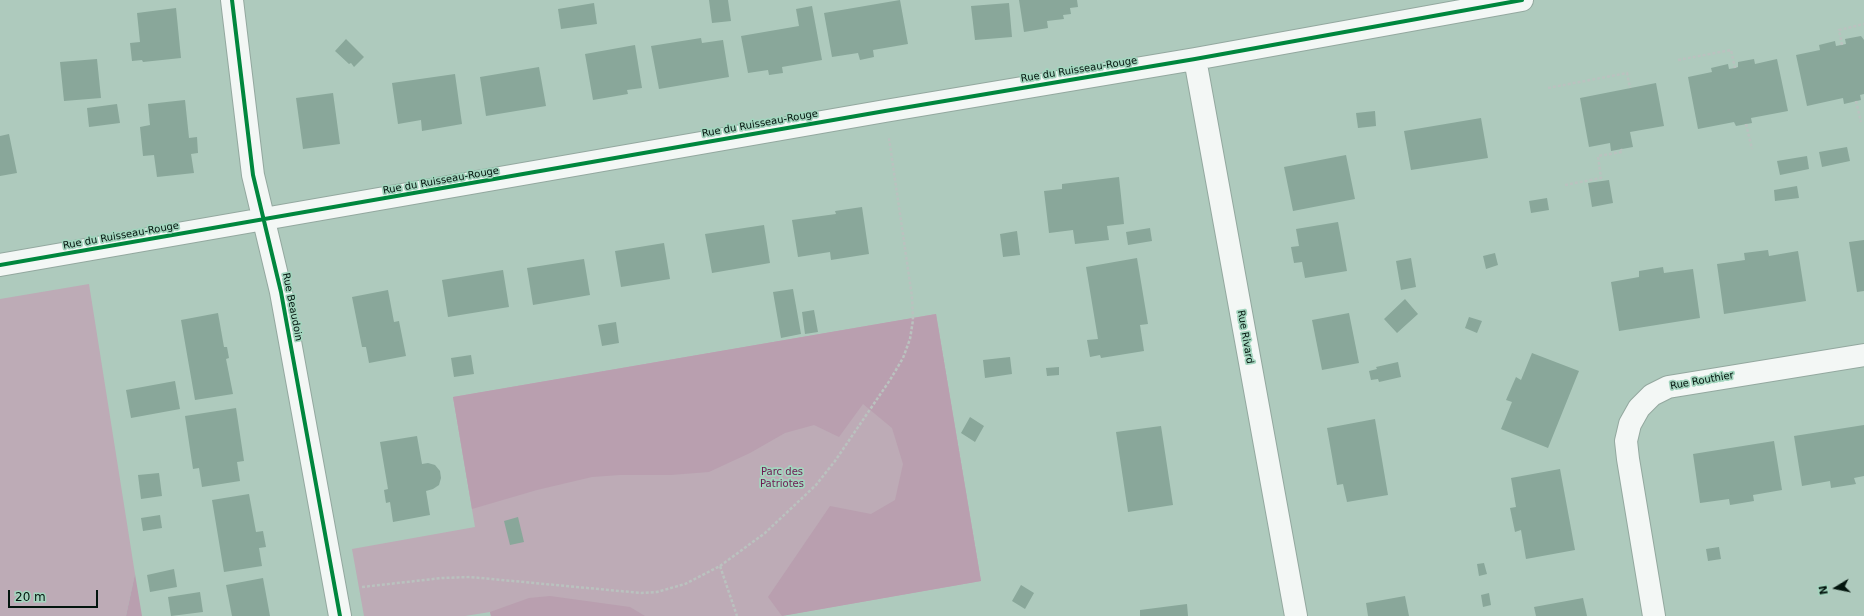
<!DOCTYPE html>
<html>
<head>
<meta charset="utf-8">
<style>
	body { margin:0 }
	#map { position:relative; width:1864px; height:616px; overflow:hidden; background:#aecabd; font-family:"DejaVu Sans",sans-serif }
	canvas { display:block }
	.north { position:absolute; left:1816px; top:568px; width:40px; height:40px; -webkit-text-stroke:3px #a3d5be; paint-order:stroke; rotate:260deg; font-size:11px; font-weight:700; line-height:16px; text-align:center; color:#03150e }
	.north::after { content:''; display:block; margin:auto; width:14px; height:18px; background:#03150e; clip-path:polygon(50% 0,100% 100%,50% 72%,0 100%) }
	.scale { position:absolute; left:8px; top:590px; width:90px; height:18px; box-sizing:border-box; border:2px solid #03150e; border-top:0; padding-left:5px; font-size:12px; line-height:14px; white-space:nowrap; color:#03150e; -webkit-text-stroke:3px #a3d5be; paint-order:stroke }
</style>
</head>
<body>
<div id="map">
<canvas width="1864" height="616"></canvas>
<div class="north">N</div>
<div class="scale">20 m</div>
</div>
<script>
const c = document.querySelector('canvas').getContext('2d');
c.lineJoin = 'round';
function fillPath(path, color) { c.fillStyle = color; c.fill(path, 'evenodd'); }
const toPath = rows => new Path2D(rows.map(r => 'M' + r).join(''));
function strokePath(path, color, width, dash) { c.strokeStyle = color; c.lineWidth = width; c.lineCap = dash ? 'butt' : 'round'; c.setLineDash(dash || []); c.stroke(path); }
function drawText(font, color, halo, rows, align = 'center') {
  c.font = font + ' "DejaVu Sans",sans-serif'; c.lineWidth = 3.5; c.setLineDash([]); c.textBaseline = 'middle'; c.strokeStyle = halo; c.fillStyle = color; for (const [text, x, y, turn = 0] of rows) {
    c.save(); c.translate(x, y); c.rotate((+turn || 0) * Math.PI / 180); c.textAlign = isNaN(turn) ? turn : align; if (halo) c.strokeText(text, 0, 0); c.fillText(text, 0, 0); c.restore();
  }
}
const green = toPath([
	[89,284,135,574,126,616,0,616,0,299],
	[936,314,981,581,781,616,491,616,490,612,465,616,364,616,352,549,475,527,453,397]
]);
const forest = toPath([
	[936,314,981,581,782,616,768,597,830,506,871,514,895,500,903,464,892,428,863,404,839,437,814,425,785,433,750,453,709,472,671,475,620,475,592,477,537,490,472,509,453,397],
	[135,574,142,616,126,616],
	[550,596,630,607,645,616,491,616,490,612,529,598]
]);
const building = toPath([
	[709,0,728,0,731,21,712,23],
	[900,0,908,44,873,50,874,57,860,60,858,53,832,57,824,13],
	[1019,0,1077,0,1078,7,1070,8,1071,14,1063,15,1064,19,1047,21,1048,28,1024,32],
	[594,3,597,24,561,29,558,9],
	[1009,3,1012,37,975,40,971,6],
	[812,6,822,60,782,67,783,73,769,75,768,70,748,73,741,36,799,26,796,9],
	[176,8,181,58,143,62,142,60,132,61,130,43,140,42,137,13],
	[1861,36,1864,40,1864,94,1860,95,1861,100,1844,104,1843,98,1807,106,1796,55,1820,50,1819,45,1835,41,1836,46,1846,44,1845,39],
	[701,38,702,43,723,40,729,77,659,89,651,46],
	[346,39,364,57,354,67,351,63,349,64,335,51],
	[635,45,642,88,627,90,628,94,593,100,585,54],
	[97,59,101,98,64,101,60,62],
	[1754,59,1755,64,1777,59,1788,111,1751,118,1752,123,1736,126,1734,122,1698,129,1688,77,1712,72,1711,68,1728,64,1729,69,1735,68,1738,67,1738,62],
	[539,67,546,106,486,116,480,77],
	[455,74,462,124,422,131,421,120,398,124,392,83],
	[1656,83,1664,126,1630,132,1633,147,1611,151,1610,143,1589,147,1580,98],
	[333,93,340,144,303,149,296,98],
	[185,100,189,138,197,137,198,153,191,154,194,173,157,177,154,155,143,156,140,127,150,125,148,104],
	[117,104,120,123,89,127,87,108],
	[1375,111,1376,126,1358,128,1356,113],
	[1481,118,1488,158,1411,170,1404,131],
	[9,134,17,173,0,176,0,136],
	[1847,147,1850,161,1822,167,1819,152],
	[1346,155,1355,199,1293,211,1284,167],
	[1807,156,1809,169,1780,175,1777,161],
	[1119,177,1124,224,1107,226,1109,240,1075,244,1073,230,1049,233,1044,191,1062,189,1062,184],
	[1609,180,1613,203,1592,207,1588,183],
	[1797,186,1799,198,1775,201,1774,190],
	[1547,198,1549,210,1531,213,1529,201],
	[862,207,869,254,831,260,830,252,798,257,792,220,836,214,835,211],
	[1338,222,1347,271,1305,278,1302,262,1294,263,1291,247,1299,246,1296,229],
	[764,225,770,263,712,273,705,234],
	[1150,228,1152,241,1128,245,1126,232],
	[1017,231,1020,255,1003,257,1000,234],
	[1864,240,1864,291,1857,292,1849,242],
	[664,243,670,279,621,287,615,251],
	[1768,250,1769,256,1798,251,1806,301,1724,314,1717,264,1745,260,1744,253],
	[1495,253,1498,265,1486,269,1483,256],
	[1137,258,1148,324,1140,325,1144,351,1101,358,1100,355,1090,357,1087,340,1098,339,1086,267],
	[1411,258,1416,287,1401,290,1396,261],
	[584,259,590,295,533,305,527,268],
	[1663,267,1664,273,1693,269,1700,318,1619,331,1611,282,1639,277,1639,271],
	[503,270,509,307,448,317,442,280],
	[793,289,801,334,781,338,773,292],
	[388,290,394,322,399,321,406,356,369,363,366,347,362,347,352,297],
	[1405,299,1418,314,1397,333,1384,319],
	[814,310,818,332,805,334,802,312],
	[218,313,224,347,227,347,229,358,226,359,233,394,195,400,181,320],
	[1349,313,1359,363,1322,370,1312,320],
	[1469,317,1482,321,1477,333,1465,328],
	[616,322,619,343,602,346,598,325],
	[1532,353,1579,371,1548,448,1501,429,1512,402,1506,400,1516,377,1521,380],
	[471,355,474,374,454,377,451,358],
	[1010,357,1012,374,985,378,983,360],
	[1398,362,1401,377,1379,382,1378,379,1371,380,1369,371,1377,369,1376,367],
	[1059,367,1059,375,1047,376,1046,368],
	[175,381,180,409,131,418,126,390],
	[236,408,244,461,237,462,240,481,202,487,199,468,193,469,185,416],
	[970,417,984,426,975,442,961,433],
	[1375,419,1388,495,1347,502,1343,484,1337,485,1327,428],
	[1864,425,1864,476,1854,478,1856,484,1831,488,1830,481,1802,486,1794,436],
	[1161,426,1173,505,1128,512,1116,432],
	[417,436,422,464,428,463,435,465,440,471,441,478,439,485,433,489,426,491,430,515,393,522,390,502,386,503,384,490,388,489,380,442],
	[1774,441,1782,490,1753,495,1754,501,1730,505,1729,499,1700,503,1693,454],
	[1560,469,1575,550,1526,559,1521,530,1515,532,1510,508,1516,507,1511,478],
	[159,473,162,496,141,499,138,475],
	[249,494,256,532,263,531,266,547,259,548,262,566,224,572,212,500],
	[160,515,162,528,143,531,141,518],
	[518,517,524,542,510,545,504,521],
	[1719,547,1721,559,1708,561,1706,549],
	[1484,563,1487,574,1479,576,1477,564],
	[174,569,177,587,150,592,147,575],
	[263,578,270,616,232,616,226,585],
	[1021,585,1034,593,1025,609,1012,601],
	[200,592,203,612,171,616,168,597],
	[1489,593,1491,605,1483,607,1481,595],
	[1405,596,1409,616,1368,616,1366,603],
	[1583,598,1587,616,1536,616,1534,607],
	[1187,604,1188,616,1140,616,1140,610]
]);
const path = toPath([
	[1842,45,1839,30,1864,24],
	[1678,60,1731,50,1735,68],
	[1548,88,1627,73,1630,88],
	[1856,101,1861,122],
	[1746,124,1752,149],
	[1565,185,1601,178,1598,156,1622,152,1621,149],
	[720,566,765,533,816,485,835,461,890,380,903,358,910,339,913,320,912,297,889,138],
	[362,587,442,578,470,577,641,593,657,592,685,584,720,566,737,616]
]);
const minor = toPath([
	[232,0,253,175,281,292,340,616],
	[1195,59,1296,616],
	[0,265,885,111,1195,59,1522,0],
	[1654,616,1628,459,1626,441,1630,424,1639,408,1652,395,1668,387,1864,355]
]);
const cycleway = toPath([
	[232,0,253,175,281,292,340,616],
	[0,265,885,111,1195,59,1522,0]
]);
const streetNames = [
	["Rue du Ruisseau-Rouge",1079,70,-9],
	["Rue du Ruisseau-Rouge",760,124,-10],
	["Rue du Ruisseau-Rouge",441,181,-10],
	["Rue du Ruisseau-Rouge",121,236,-10],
	["Rue Beaudoin",292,307,79],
	["Rue Rivard",1245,337,80],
	["Rue Routhier",1702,381,-10]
];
const parkNames = [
	["Parc des",782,472],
	["Patriotes",782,484]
];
fillPath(green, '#bdabb6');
fillPath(forest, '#b99faf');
fillPath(building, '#89a79a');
strokePath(minor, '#93a89f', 24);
strokePath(path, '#bac2bf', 2.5, [3, 2]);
strokePath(minor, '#f3f7f5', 22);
strokePath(cycleway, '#00873e', 4);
drawText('10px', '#03150e', '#a3d5be', streetNames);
drawText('10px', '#6d1951', '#a3d5be', parkNames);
</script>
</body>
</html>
